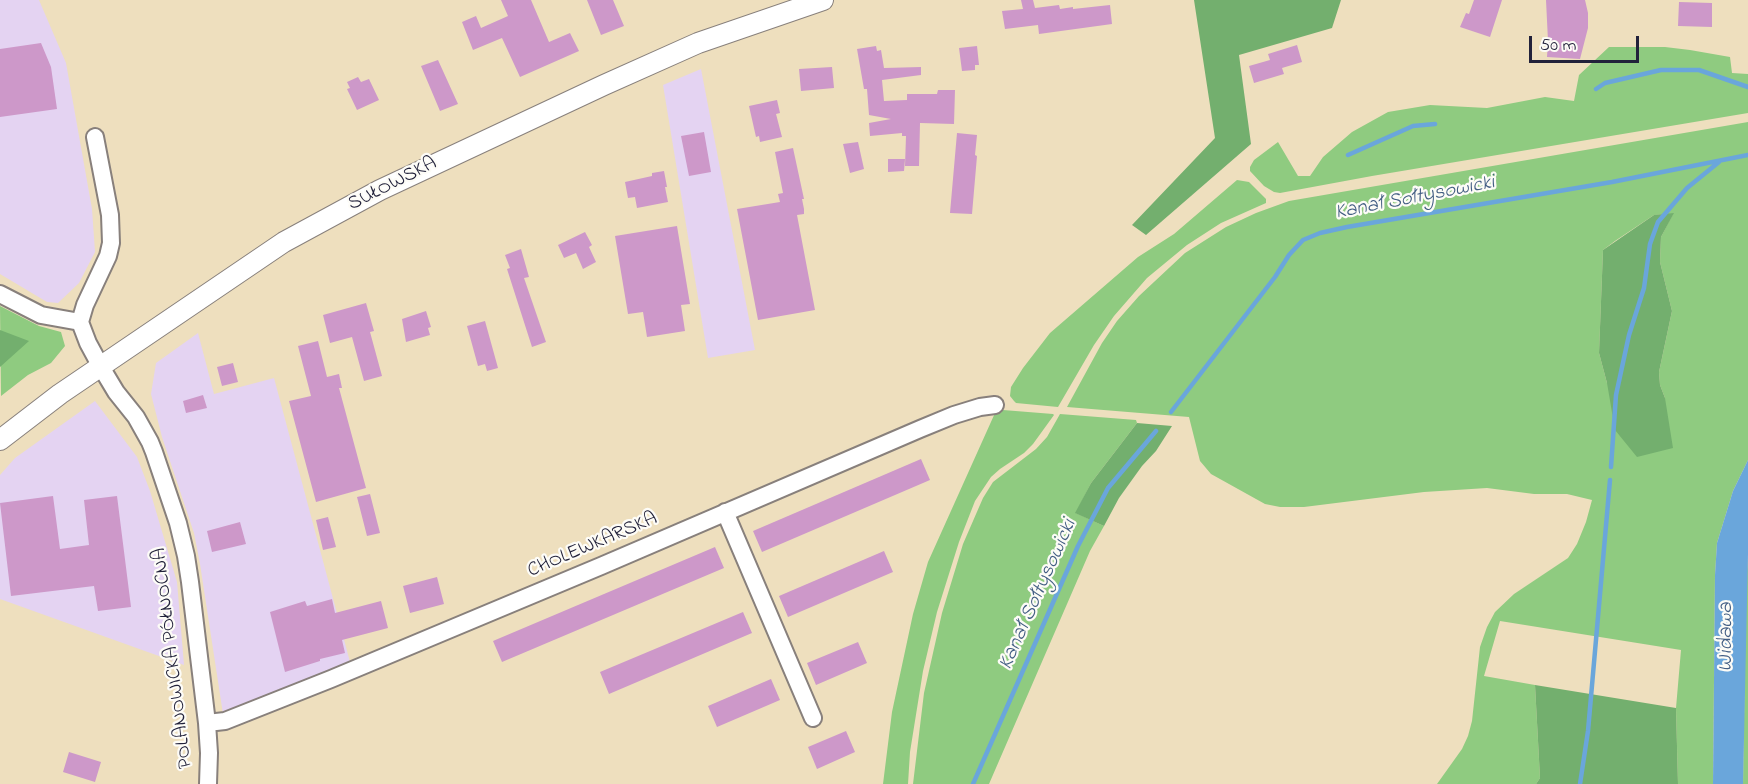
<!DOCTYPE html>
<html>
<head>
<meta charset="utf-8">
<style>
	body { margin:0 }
	#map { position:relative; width:1748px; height:784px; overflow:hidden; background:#eedfbe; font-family:"Indie Flower",sans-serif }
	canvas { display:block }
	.scale { position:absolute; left:1529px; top:36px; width:110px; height:27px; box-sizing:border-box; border:3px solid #22223b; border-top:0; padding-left:8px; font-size:18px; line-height:21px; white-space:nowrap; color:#22223b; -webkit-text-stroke:4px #fdfcf7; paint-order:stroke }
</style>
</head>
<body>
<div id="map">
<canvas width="1748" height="784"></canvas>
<div class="scale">50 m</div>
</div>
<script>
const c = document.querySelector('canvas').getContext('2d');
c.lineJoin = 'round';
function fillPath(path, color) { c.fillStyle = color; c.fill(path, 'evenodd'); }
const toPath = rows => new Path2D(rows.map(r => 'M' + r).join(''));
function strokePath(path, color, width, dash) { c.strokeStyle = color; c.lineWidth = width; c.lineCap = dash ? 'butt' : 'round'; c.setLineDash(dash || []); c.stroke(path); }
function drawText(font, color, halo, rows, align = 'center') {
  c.font = font + ' "Indie Flower",sans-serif'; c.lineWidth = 4.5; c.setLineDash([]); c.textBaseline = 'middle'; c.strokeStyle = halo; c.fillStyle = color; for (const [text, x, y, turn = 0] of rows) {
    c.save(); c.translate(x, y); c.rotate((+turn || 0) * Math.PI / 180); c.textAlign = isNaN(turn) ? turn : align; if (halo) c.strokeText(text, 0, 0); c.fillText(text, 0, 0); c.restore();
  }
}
const built = toPath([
	[0,0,39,0,66,63,92,209,95,252,79,283,58,303,47,302,0,274],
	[701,69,755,350,708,358,663,85],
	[198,333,214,394,274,378,350,662,223,714,200,564,194,533,162,437,151,394,156,363],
	[95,401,137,457,150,491,177,582,184,665,0,599,0,475,15,458]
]);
const green = toPath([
	[1609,47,1665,47,1690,50,1730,57,1732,73,1748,74,1748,113,1372,176,1280,193,1274,192,1264,186,1250,171,1250,167,1254,160,1278,142,1298,176,1310,176,1323,157,1352,132,1388,112,1430,105,1487,108,1545,97,1574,101,1579,75],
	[1748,122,1748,460,1733,491,1717,543,1715,575,1713,784,1678,784,1676,708,1681,650,1500,621,1484,676,1535,685,1540,778,1536,784,1437,784,1462,749,1468,736,1472,721,1480,647,1487,627,1495,612,1514,594,1568,558,1577,544,1586,522,1592,500,1567,494,1534,494,1487,488,1424,492,1304,507,1280,507,1265,504,1211,474,1200,461,1189,417,1067,407,1102,343,1117,321,1139,296,1185,253,1226,227,1256,213,1289,201],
	[1673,214,1661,237,1660,262,1672,311,1659,372,1660,385,1665,398,1607,383,1599,353,1603,250,1615,241,1654,215],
	[1237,180,1249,182,1266,199,1266,203,1221,223,1187,245,1147,278,1114,316,1094,345,1058,407,1016,403,1014,401,1010,396,1011,387,1023,368,1050,333,1138,257,1174,234],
	[0,306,39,326,61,332,65,346,51,363,28,375,1,396],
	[1003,410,1053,414,1054,415,1033,444,1024,453,1000,469,991,477,975,501,959,542,937,612,923,671,910,752,908,784,883,784,892,712,913,614,928,562,995,413],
	[1060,414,1136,420,1137,423,1091,483,1076,513,1104,526,1090,551,989,784,913,784,924,693,942,613,963,544,983,498,993,482,1036,449,1047,437],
	[1748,555,1748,784,1743,784,1746,587]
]);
const forest = toPath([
	[1194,0,1341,0,1332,28,1239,55,1251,144,1146,235,1132,225,1215,138],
	[1674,213,1661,237,1660,262,1672,311,1659,372,1660,385,1665,398,1673,448,1637,457,1615,430,1607,383,1599,353,1603,250,1654,215],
	[0,330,29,341,0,367],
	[1137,423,1172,426,1156,451,1142,466,1119,498,1104,526,1075,513,1091,483],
	[1535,685,1676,708,1678,784,1536,784,1540,778]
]);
const water = toPath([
	[1748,460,1748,554,1743,784,1713,784,1715,575,1717,543,1733,491]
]);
const stream = toPath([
	[1596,89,1605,83,1661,70,1699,70,1748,87],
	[1348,155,1413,126,1435,124],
	[1171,412,1275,277,1289,255,1303,240,1320,233,1347,227,1612,182,1748,155],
	[1611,467,1616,395,1629,335,1644,288,1650,244,1658,222,1687,188,1719,162],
	[973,784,1078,546,1108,488,1156,431],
	[1580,784,1588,731,1610,480]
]);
const building = toPath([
	[501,0,531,0,549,42,570,33,579,51,520,77,502,38,473,50,462,22,476,16,481,28,508,16],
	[587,0,613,0,624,26,601,35],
	[1021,0,1033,0,1035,8,1059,5,1060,9,1073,7,1073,9,1110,5,1112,24,1039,34,1038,25,1005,29,1002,11,1023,9],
	[1474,0,1502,0,1490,37,1460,27,1466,13,1469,14],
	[1546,0,1585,0,1588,13,1588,28,1580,59,1547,57,1548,41],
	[1679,2,1712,3,1712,27,1678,26],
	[41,43,51,67,57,109,0,117,0,49],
	[1297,45,1302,62,1282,68,1284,74,1254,83,1249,66,1270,60,1268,54],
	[876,46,877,51,881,50,884,68,921,67,921,75,882,80,884,101,907,100,907,94,937,94,938,90,955,90,954,124,920,123,919,166,905,166,906,136,902,136,902,133,870,136,869,123,891,119,869,115,867,89,864,89,857,49],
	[977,46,979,65,975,65,975,70,962,71,959,48],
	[438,60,458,104,440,111,421,66],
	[832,67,834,88,801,91,799,69],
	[358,77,361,82,369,79,379,100,357,110,347,89,350,88,347,82],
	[777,100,780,113,776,114,782,137,760,142,759,136,756,137,749,106],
	[704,132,711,172,689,176,681,136],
	[957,133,977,135,975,155,977,156,972,214,950,213],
	[858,142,864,169,850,173,843,144],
	[793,148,804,199,802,199,804,209,804,214,797,215,815,310,758,320,737,209,780,202,778,194,783,193,775,152],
	[888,159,905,159,904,171,888,172],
	[664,171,667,187,665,187,668,202,637,208,635,197,628,198,625,182,652,176,652,173],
	[677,226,690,304,681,305,685,331,647,337,643,312,628,314,615,236],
	[585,232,592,245,589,247,596,262,583,269,576,253,564,258,558,245],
	[521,249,529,277,524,278,546,342,532,347,507,269,510,268,505,255],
	[366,303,374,331,370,332,382,376,364,381,352,337,330,343,323,315],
	[426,311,431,327,428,328,430,335,406,342,402,319],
	[485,321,498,368,487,371,485,364,478,366,467,326],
	[318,341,327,377,339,374,342,388,339,388,366,488,316,502,289,401,311,396,298,346],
	[233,363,238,382,222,386,217,367],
	[203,395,207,408,186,413,183,401],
	[921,459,930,480,762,552,753,531],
	[370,494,380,533,367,536,357,497],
	[53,496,60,549,89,545,84,500,117,496,131,607,98,611,94,586,11,596,0,503],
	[328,517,336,547,323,550,316,520],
	[240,522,246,544,212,552,207,531],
	[715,547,724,568,502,662,493,641],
	[884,551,893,572,788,617,779,596],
	[437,577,444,604,410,613,403,586],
	[332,599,335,613,381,601,388,628,342,640,345,653,320,659,320,661,285,672,270,612,305,601,307,606],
	[743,612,752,633,609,694,600,672],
	[858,642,867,663,816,685,807,663],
	[771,679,780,700,717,727,708,706],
	[846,731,855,752,817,769,808,747],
	[69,752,101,762,95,782,63,772]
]);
const minor = toPath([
	[0,294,41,315,80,322],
	[80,322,88,343,101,367,116,392,136,417,150,442,154,452,178,523,186,556,190,582,207,723,209,753,208,784],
	[80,322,85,305,108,256,111,243,110,215,95,137],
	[725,512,813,718],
	[207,723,225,721,331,679,601,566,920,429,954,415,980,407,995,405]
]);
const major = toPath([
	[0,440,60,394,284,242,380,190,604,85,698,43,823,0]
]);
const streetNames = [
	["SUŁOWSKA",393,185,-27],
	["CHOLEWKARSKA",593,546,-23],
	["POLANOWICKA PÓŁNOCNA",174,658,-97]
];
const waterNames = [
	["Kanał Sołtysowicki",1415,199,-11],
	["Kanał Sołtysowicki",1039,595,-66],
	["Widawa",1728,637,-90]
];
fillPath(built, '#e4d3f2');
fillPath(green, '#8fcb80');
fillPath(forest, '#73af6e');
fillPath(water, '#6aa6db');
strokePath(stream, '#6aa6db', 4.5);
fillPath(building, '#cd98c9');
strokePath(minor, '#88807c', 20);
strokePath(major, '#88807c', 22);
strokePath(minor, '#fff', 16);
strokePath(major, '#fff', 20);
drawText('20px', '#22223b', '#fdfcf7', streetNames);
drawText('italic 21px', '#425d83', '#fdfcf7', waterNames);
</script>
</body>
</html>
